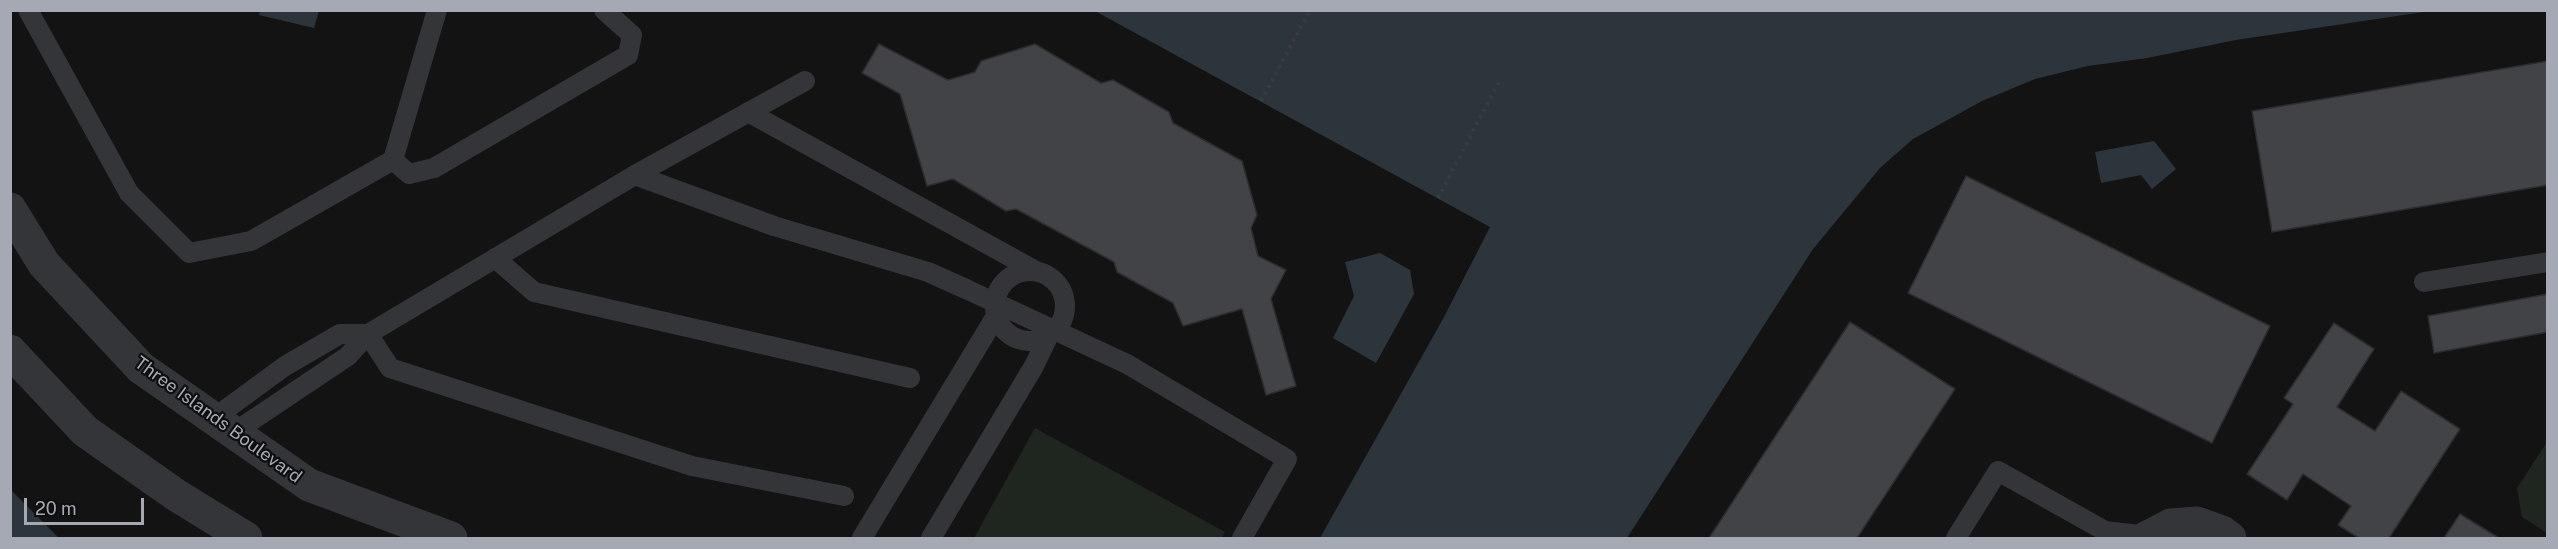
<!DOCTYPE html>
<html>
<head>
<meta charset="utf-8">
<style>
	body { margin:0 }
	#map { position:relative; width:2558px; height:549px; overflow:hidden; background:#131314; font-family:"Public Sans",sans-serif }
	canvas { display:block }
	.frame { position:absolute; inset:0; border:12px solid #a5a9b3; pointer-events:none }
	.scale { position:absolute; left:24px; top:498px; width:120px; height:27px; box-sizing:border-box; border:3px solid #a5a9b3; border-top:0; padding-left:8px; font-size:18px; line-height:21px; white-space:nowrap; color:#a5a9b3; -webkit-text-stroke:4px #0e0e0f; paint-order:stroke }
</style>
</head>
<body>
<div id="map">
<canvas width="2558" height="549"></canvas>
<div class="frame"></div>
<div class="scale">20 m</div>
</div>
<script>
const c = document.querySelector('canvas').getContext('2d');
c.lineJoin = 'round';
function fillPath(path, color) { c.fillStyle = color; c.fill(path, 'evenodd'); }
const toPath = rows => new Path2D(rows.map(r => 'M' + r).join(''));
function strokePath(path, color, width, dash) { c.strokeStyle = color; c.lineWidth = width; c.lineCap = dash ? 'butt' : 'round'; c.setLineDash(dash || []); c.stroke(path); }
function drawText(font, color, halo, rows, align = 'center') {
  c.font = font + ' "Public Sans",sans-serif'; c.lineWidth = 4.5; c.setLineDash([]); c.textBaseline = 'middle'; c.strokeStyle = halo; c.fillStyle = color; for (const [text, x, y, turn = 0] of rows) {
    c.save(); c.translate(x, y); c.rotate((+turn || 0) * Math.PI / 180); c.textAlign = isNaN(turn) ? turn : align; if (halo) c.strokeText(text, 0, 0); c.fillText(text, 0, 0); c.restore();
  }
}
const green = toPath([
	[1035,428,1225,532,1222,538,974,538],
	[2547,442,2547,533,2522,517,2517,488]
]);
const water = toPath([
	[260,11,260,10,319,11,314,28,259,15],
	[1095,11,2430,11,2236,40,2147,58,2088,66,2035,79,1982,101,1913,139,1880,168,1813,249,1627,538,1320,538,1444,317,1490,227],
	[2154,141,2176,169,2152,189,2141,175,2101,183,2095,152],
	[1380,253,1410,270,1414,294,1376,363,1333,338,1354,296,1345,262],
	[11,490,59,538,60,538,11,538]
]);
const building = toPath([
	[879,44,948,80,975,72,981,61,1035,44,1101,83,1113,80,1169,112,1173,123,1242,161,1257,215,1251,228,1258,256,1286,270,1271,299,1296,386,1266,395,1242,309,1183,326,1173,303,1117,272,1114,262,1016,209,1006,211,953,179,927,186,900,94,862,73,879,44],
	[2548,61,2548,185,2272,232,2252,111,2548,61],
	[1966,176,2270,326,2212,443,1908,293,1966,176],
	[2548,294,2548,332,2434,353,2428,316,2548,294],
	[1850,322,1955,389,1857,538,1709,538,1850,322],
	[2334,323,2374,349,2337,407,2375,431,2401,391,2460,429,2389,538,2359,538,2338,525,2351,506,2303,474,2287,500,2247,474,2293,404,2284,398,2334,323],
	[2460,514,2499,538,2444,538,2460,514]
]);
const path = toPath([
	[1261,101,1310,10],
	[1438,198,1501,78]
]);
const service = toPath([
	[28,10,129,193,189,253,251,241,393,160,437,10],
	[805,81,635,175,368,334,390,368,692,466,844,496],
	[748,112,1036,271],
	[393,160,409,174,434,168,628,55,632,35,604,10],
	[635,175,774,226,928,272,966,289],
	[495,258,534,292,910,378],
	'995 306a35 35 0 1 1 70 0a35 35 0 1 1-70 0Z',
	[2424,282,2548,262],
	[1127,364,1287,459,1242,538],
	[214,418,285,366,340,334,368,334,348,356,233,433],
	[862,538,996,316],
	[931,538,1034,366,1049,335],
	[1956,538,1998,471,2105,531,2148,536]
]);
const minor = toPath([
	[2146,538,2171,525,2197,523,2222,532,2230,538]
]);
const tertiary = toPath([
	[10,209,44,264,141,368,309,485,451,538],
	[10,351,85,431,176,495,246,538]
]);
const serviceBridge = toPath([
	[966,289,1127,364]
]);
const streetNames = [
	["Three Islands Boulevard",218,420,36]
];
fillPath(green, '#1f2620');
fillPath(water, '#2d353c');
fillPath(building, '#424347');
strokePath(building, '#2d2d30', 1.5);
strokePath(path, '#3a3b40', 4, [3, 4.5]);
strokePath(service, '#343539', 20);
strokePath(minor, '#343539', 33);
strokePath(tertiary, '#343539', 33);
strokePath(serviceBridge, '#343539', 20);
drawText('18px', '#a5a9b3', '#0e0e0f', streetNames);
</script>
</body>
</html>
